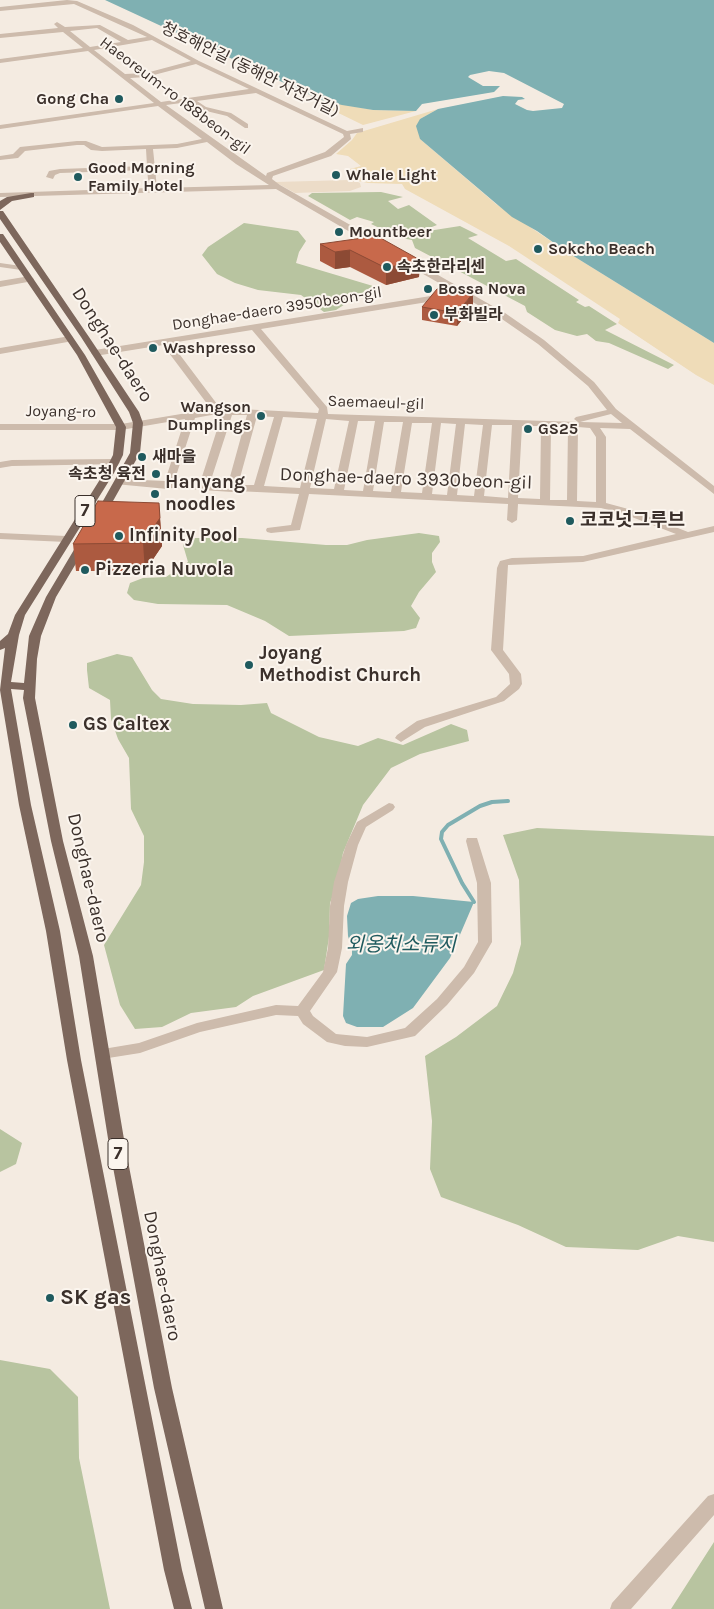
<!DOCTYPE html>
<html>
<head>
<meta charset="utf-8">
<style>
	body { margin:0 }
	canvas { display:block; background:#f4ebe1 }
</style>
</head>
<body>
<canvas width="714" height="1609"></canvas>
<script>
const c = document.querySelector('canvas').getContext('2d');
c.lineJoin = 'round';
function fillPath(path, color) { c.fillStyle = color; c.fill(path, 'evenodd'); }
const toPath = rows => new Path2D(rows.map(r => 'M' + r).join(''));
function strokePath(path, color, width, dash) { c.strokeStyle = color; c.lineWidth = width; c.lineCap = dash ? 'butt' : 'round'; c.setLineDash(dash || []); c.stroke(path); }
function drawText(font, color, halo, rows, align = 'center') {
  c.font = font + ' Karla,"Noto Sans KR",sans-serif'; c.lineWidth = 4; c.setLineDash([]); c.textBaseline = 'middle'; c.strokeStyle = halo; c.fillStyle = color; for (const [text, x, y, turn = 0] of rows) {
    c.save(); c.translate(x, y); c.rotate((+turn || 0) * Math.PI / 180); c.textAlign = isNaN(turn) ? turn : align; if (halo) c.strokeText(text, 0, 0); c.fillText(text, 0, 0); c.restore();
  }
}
const green = toPath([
	[381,192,403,197,388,201,398,209,409,205,437,225,424,230,428,231,460,226,478,235,468,238,506,261,516,259,579,300,576,302,585,307,589,306,617,324,605,330,674,365,668,369,609,343,596,341,587,334,577,336,555,330,527,312,525,306,415,248,412,240,401,238,371,224,374,222,357,217,350,220,308,196,312,193],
	[244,223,298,231,306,241,299,252,296,263,373,286,336,310,324,312,301,295,258,290,235,283,217,274,202,255,208,247],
	[419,533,439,536,440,542,432,553,432,562,436,572,419,592,411,606,420,618,416,628,404,631,289,636,265,621,227,605,158,604,134,600,127,593,130,583,143,578,166,577,188,562,183,545,189,538,242,538,326,545,347,545,367,540],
	[117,654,132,657,152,690,161,699,193,704,241,705,267,703,271,713,319,737,358,746,378,738,403,745,451,724,467,730,469,741,420,754,391,768,363,805,343,853,337,885,330,903,329,937,324,970,253,996,236,1007,191,1013,162,1027,135,1029,120,1005,104,945,141,885,144,862,144,836,131,809,129,758,118,739,111,719,110,700,89,688,87,670,87,663],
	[537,828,714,836,714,1242,678,1236,638,1250,566,1247,518,1225,441,1197,430,1169,432,1121,425,1056,456,1037,497,1006,513,973,521,944,519,880,503,835],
	[0,1129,22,1143,16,1164,0,1172],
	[0,1360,50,1369,78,1397,79,1458,110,1609,0,1609],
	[714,1542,714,1609,671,1609]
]);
const sand = toPath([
	[321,100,373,110,416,111,363,125,320,104],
	[438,109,420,119,420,139,496,204,567,252,714,343,714,385,696,375,618,323,620,319,509,246,405,189,402,184,368,183,349,179,353,175,350,169,361,166,348,156,336,154,352,140,357,133]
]);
const plaza = toPath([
	[349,180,358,182,360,183,361,187,350,191,295,193,275,182]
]);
const water = toPath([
	[105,0,714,0,714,343,567,252,537,231,512,217,420,139,416,126,420,119,438,109,503,96,522,97,525,99,518,100,515,104,527,110,533,111,562,108,564,104,504,73,489,71,470,75,468,77,483,86,500,86,494,92,422,104,416,111,373,110,342,105,321,100],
	[378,896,413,896,474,902,450,958,413,1008,383,1027,357,1027,346,1023,343,1016,346,964,352,955,352,949,348,936,347,916,351,903,358,899]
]);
const stream = toPath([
	[474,902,462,883,441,839,442,832,448,825,480,806,492,802,508,801]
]);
const minor = toPath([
	[67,0,77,1,133,25,199,61,347,131,363,128,363,132,350,134,351,139,331,156,273,176,272,179,280,185,382,243,382,247,376,247,276,189,0,197,0,193,149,188,147,170,60,173,55,175,53,179,46,177,49,171,60,169,147,166,146,149,102,151,91,150,84,145,77,145,25,151,18,158,0,160,0,156,13,154,20,147,77,141,86,141,102,147,177,144,202,139,158,106,0,129,0,125,154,103,88,51,0,63,0,59,83,48,63,32,0,38,0,34,58,28,54,24,57,22,65,27,100,25,128,40,147,37,74,4,0,11,0,7,67,0],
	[97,28,121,42,90,47,70,31,97,28],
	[152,40,191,61,146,73,125,74,94,50,152,40],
	[196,64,249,89,161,102,130,78,146,77,196,64],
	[256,93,343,134,344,137,325,152,267,173,266,176,166,105,189,102,202,110,227,116,245,128,248,128,248,124,231,113,206,107,197,101,256,93],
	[207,142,236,164,269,185,157,188,153,149,177,148,207,142],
	[402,258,408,258,505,313,544,340,594,382,616,409,714,486,714,494,630,429,600,428,606,437,606,503,632,510,688,532,714,526,714,532,583,562,508,565,503,650,521,674,522,684,519,689,504,701,425,727,401,742,395,738,397,735,417,721,496,697,510,684,509,674,491,650,497,568,500,561,512,558,583,556,676,534,624,514,601,508,518,504,517,520,512,523,507,520,508,504,309,494,300,530,271,533,267,532,266,530,267,528,291,525,299,494,236,491,232,492,172,488,168,489,115,484,115,480,119,479,165,481,185,419,121,430,0,430,0,424,121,424,211,409,163,345,95,356,91,353,95,350,443,294,446,295,446,299,261,329,327,407,328,414,578,422,574,419,576,417,607,410,588,386,538,344,499,317,402,262,402,258],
	[252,330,319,409,318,413,220,408,171,343,252,330],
	[217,414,222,414,200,483,174,482,195,418,217,414],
	[611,414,622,423,580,422,611,414],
	[232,415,247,415,228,484,210,483,232,415],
	[257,416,274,417,254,485,238,485,257,416],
	[283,417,317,419,300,488,264,486,283,417],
	[326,419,349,421,334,489,310,488,326,419],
	[358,421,375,421,363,491,344,490,358,421],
	[384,422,403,422,391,492,373,491,384,422],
	[412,423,432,423,422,493,401,492,412,423],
	[441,423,456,424,447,495,432,494,441,423],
	[465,424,483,425,474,496,457,495,465,424],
	[492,425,512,425,508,498,484,496,492,425],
	[522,426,541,426,540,499,518,498,522,426],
	[551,427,568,427,567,500,550,500,551,427],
	[578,427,590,428,596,437,596,502,577,501,578,427],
	[0,263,21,266,25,268,21,270,0,267,0,263],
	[30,276,34,279,33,281,0,287,0,281,30,276],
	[70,336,73,337,73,341,0,354,0,348,70,336],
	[115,459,120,462,118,464,12,466,0,468,0,462,12,460,115,459],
	[0,533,66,536,71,539,66,542,0,539,0,533],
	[389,803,393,804,395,807,393,810,366,827,358,845,348,882,344,906,342,948,337,972,310,1011,313,1016,336,1034,367,1037,405,1028,437,999,464,967,478,942,477,883,466,841,467,838,477,838,491,883,492,942,474,973,447,1005,415,1036,367,1047,345,1046,327,1042,303,1024,298,1016,276,1015,200,1032,140,1053,102,1059,97,1058,95,1054,97,1050,139,1043,197,1023,276,1005,298,1006,323,972,328,948,330,906,334,882,346,845,357,822,389,803],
	[714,1494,714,1515,631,1609,610,1609,612,1603,708,1496,714,1494]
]);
const major = toPath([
	[31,193,34,193,34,197,12,201,0,210,0,201,7,197,31,193],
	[0,211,3,211,89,337,139,412,143,423,140,453,104,517,96,517,95,515,130,453,133,423,129,412,81,337,0,219,0,211],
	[0,234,3,234,85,355,126,427,123,455,114,473,25,615,19,635,11,682,24,683,29,636,46,597,78,543,86,543,87,545,56,597,41,636,37,659,35,698,63,841,93,956,126,1151,172,1388,223,1609,205,1609,154,1388,110,1151,79,956,51,841,23,698,24,690,11,689,31,805,60,931,81,1060,182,1570,192,1609,174,1609,164,1570,67,1060,46,931,19,805,0,690,5,648,0,650,0,641,8,634,15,615,104,473,113,455,116,427,77,355,0,242,0,234]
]);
const wall = toPath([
	[320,244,420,260,419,277,386,285,350,267,335,269,320,261],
	[473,306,457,326,422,320,422,307],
	[159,503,162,546,145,571,76,571,73,544]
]);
const shadedWall = toPath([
	[350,250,350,267,335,269,335,252],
	[420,260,419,277,386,285,386,268],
	[473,293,473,306,457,326,457,313],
	[160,518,162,546,145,571,143,543]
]);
const building = toPath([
	[377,236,420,260,386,268,350,250,335,252,320,244,377,236],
	[443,288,473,293,457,313,422,307,437,289,443,288],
	[98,501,159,503,160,518,143,543,73,544,98,501]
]);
const markers = [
	[119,99,5,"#1f5a5e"],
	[336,175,5,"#1f5a5e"],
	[78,177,5,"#1f5a5e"],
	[339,232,5,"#1f5a5e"],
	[538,249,5,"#1f5a5e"],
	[387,267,5,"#1f5a5e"],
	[428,289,5,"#1f5a5e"],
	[434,315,5,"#1f5a5e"],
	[153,348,5,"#1f5a5e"],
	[261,416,5,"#1f5a5e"],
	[528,429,5,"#1f5a5e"],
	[142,457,5,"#1f5a5e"],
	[156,474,5,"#1f5a5e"],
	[155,494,5,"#1f5a5e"],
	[570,521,5,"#1f5a5e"],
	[119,536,5,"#1f5a5e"],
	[85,570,5,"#1f5a5e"],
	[249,665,5,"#1f5a5e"],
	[73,725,5,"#1f5a5e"],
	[50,1298,5,"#1f5a5e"]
];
const farStreetnames = [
	["청호해안길 (동해안 자전거길)",250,70,26],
	["Haeoreum-ro 188beon-gil",175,96,37],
	["Donghae-daero 3950beon-gil",277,309,-9],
	["Saemaeul-gil",376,403,2],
	["Joyang-ro",61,412,1]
];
const farPoinames = [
	["Gong Cha",109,99,"right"],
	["Good Morning",88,168],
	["Family Hotel",88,186],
	["Whale Light",346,175],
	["Mountbeer",349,232],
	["Sokcho Beach",548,249],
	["속초한라리센",397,267],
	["Bossa Nova",438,289],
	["부화빌라",444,315],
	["Washpresso",163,348],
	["Wangson",251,407,"right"],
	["Dumplings",251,425,"right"],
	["GS25",538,429],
	["새마을",152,457],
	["속초청 육전",146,474,"right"]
];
const shields = [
	[85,511,20],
	[118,1154,20]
];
const shieldNames = [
	["7",85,511],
	["7",118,1154]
];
const streetNames = [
	["Donghae-daero",112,345,57],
	["Donghae-daero 3930beon-gil",406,479,2],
	["Donghae-daero",88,878,77],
	["Donghae-daero",162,1276,79]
];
const poiNames = [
	["Hanyang",165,483],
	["noodles",165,505],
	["코코넛그루브",580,521],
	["Infinity Pool",129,536],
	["Pizzeria Nuvola",95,570],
	["Joyang",259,654],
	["Methodist Church",259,676],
	["GS Caltex",83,725]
];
const waterNames = [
	["외옹치소류지",401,945]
];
const nearPoinames = [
	["SK gas",60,1298]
];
fillPath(green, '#b8c4a0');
fillPath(sand, '#efdcb8');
fillPath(plaza, '#ecdcc8');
fillPath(water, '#7fb0b2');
strokePath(stream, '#7fb0b2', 4);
fillPath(minor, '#cdbbac');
fillPath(major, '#7d675c');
fillPath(wall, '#ac5a40');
fillPath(shadedWall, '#8c4a34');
fillPath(building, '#c8694b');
strokePath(building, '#8c4a34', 1);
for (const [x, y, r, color] of markers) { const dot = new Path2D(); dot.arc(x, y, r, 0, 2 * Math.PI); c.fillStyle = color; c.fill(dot); strokePath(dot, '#fbf5ee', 2); }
drawText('16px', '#3b302b', '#fbf5ee', farStreetnames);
drawText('bold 16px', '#3b302b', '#fbf5ee', farPoinames, 'left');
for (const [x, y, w] of shields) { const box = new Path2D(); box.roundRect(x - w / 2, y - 15.5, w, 31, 4); c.fillStyle = '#fbf5ee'; c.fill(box); strokePath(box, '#3b302b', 1); }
drawText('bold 18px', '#3b302b', null, shieldNames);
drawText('19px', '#3b302b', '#fbf5ee', streetNames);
drawText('bold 19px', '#3b302b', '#fbf5ee', poiNames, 'left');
drawText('italic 20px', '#1f5a5e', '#fbf5ee', waterNames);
drawText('bold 22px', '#3b302b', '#fbf5ee', nearPoinames, 'left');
</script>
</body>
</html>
